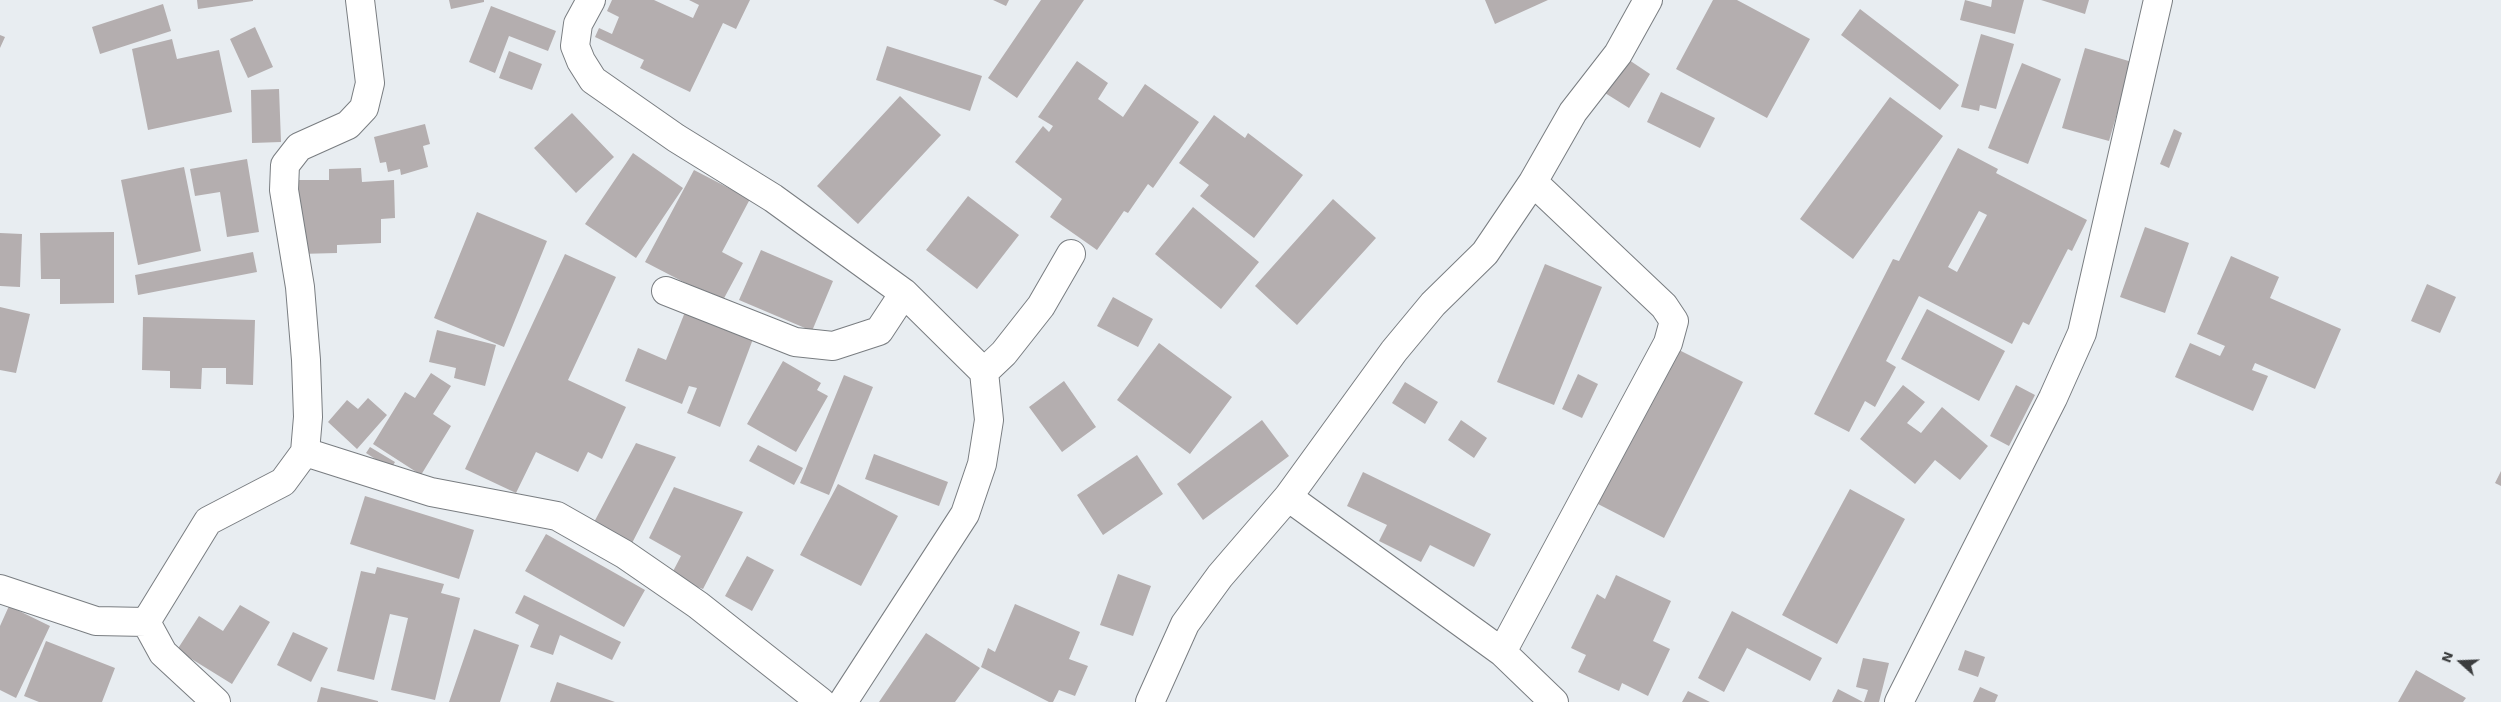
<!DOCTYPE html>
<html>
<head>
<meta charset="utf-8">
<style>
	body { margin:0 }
	#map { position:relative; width:2501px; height:702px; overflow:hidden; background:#e8edf1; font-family:"Work Sans",sans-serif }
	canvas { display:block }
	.north { position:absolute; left:2436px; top:637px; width:50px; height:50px; -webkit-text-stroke:4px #e8edf1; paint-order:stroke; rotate:290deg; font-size:14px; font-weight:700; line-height:20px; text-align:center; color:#3b3d3e }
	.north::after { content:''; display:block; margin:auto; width:18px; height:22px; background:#3b3d3e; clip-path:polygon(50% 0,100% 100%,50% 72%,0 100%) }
</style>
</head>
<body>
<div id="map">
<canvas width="2501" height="702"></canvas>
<div class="north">N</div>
</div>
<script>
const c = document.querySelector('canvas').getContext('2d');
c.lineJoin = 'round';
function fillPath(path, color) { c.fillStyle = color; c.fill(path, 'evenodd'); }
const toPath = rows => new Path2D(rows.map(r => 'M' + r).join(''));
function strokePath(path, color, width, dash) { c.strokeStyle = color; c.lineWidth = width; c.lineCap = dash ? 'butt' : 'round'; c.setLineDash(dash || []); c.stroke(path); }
const building = toPath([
	[197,0,253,0,253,1,198,9],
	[449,0,484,0,484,2,451,9],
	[612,0,654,0,693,18,699,5,689,0,750,0,736,29,723,23,690,92,640,68,644,60,595,37,599,28,612,34,619,17,607,11],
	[993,0,1009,0,1006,6],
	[1041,0,1084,0,1017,98,988,78],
	[1485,0,1548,0,1495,24],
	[1713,0,1737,0,1810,39,1767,118,1676,69],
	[1965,0,1991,7,1992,0,2024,0,2015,34,1960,20],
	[2041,0,2089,0,2085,14],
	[163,4,171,31,100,54,92,27],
	[491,6,556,31,548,51,509,36,495,73,469,62],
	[1860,9,1959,85,1940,110,1841,35],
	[255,27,273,67,248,78,230,39],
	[1981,34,2014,44,1996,109,1980,105,1979,111,1961,107],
	[0,35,5,37,0,48],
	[172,39,177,59,219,50,232,112,148,130,132,49],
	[887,46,982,76,970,111,876,80],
	[2085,48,2132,62,2109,141,2062,128],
	[509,51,542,64,532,90,499,78],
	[1626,58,1650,74,1629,108,1605,93],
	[1077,61,1108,83,1098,99,1123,117,1145,84,1199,122,1153,188,1148,184,1128,213,1124,211,1097,250,1050,217,1062,199,1015,162,1043,126,1049,132,1053,126,1038,117],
	[2022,63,2061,79,2028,164,1988,148],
	[279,89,281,142,252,143,251,90],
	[1661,92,1715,118,1700,148,1647,122],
	[900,96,941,135,858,224,817,186],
	[1890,97,1943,136,1853,259,1800,219],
	[572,113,614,157,576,193,534,148],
	[1214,115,1245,138,1248,133,1303,175,1254,238,1200,196,1209,185,1179,163],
	[425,124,430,144,423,146,428,167,401,175,400,169,388,172,386,162,380,163,374,137],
	[2174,129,2182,133,2169,168,2160,164],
	[1958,148,1998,169,1996,173,2087,220,2072,251,2068,249,2029,325,2023,322,2012,344,1919,296,1886,361,1896,367,1875,407,1865,401,1849,432,1814,414,1893,259,1899,261],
	[1979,211,1987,215,1957,272,1948,267],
	[633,153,683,188,636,258,585,224],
	[247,159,259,232,227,237,220,192,195,196,190,169],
	[184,167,201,251,138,265,121,180],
	[361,168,362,182,394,180,395,218,381,219,381,243,337,245,337,253,299,254,296,180,329,180,329,169],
	[694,170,750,199,722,252,743,263,722,302,645,262],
	[968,196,1019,235,977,289,926,250],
	[1333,199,1376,238,1297,325,1255,286],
	[1193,207,1259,262,1221,309,1155,254],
	[477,212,547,241,504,347,434,318],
	[2145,227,2189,243,2165,313,2120,297],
	[114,232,114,303,60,304,60,279,41,279,40,233],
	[0,233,22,234,20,287,0,286],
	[761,250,833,281,812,331,739,300],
	[253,252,257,272,138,295,135,275],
	[565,254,616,277,568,380,626,407,602,459,588,452,578,472,536,452,516,493,465,469],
	[2231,256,2279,277,2270,298,2341,329,2315,389,2255,363,2252,370,2268,376,2253,411,2175,377,2190,343,2220,356,2225,346,2197,334],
	[1545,264,1602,287,1554,405,1497,382],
	[2427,284,2456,297,2440,333,2411,321],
	[1113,297,1153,319,1138,347,1097,326],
	[0,307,30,314,16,373,0,370],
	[1927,309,2005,351,1979,401,1901,359],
	[685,312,753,339,720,427,687,413,697,388,689,386,682,404,625,381,638,348,666,360],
	[143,317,255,320,253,385,226,384,226,368,202,368,201,389,170,388,170,371,142,370],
	[437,330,496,345,485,386,454,378,456,368,429,362],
	[1159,343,1232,397,1190,454,1117,400],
	[1677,349,1743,382,1664,538,1598,504],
	[783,361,821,383,817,390,828,396,796,452,747,424],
	[431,373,451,386,433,414,451,426,421,475,373,444,405,392,415,398],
	[1578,374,1598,384,1582,418,1562,409],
	[844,375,873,387,829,495,800,483],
	[1064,381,1096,427,1062,452,1029,407],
	[1405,382,1438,402,1425,424,1392,403],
	[1903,385,1925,402,1907,423,1921,433,1942,407,1988,446,1960,480,1935,460,1915,484,1860,439],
	[2016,385,2035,395,2009,446,1990,436],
	[368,398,387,415,357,449,328,422,347,400,358,409],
	[1262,420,1289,456,1203,520,1177,484],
	[1461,420,1487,438,1474,458,1448,440],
	[636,443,676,457,629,549,592,526],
	[758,445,803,468,794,485,749,461],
	[370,447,395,462,391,469,366,453],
	[874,454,948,482,939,506,865,479],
	[1137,455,1163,494,1103,535,1077,495],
	[2501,471,2501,486,2495,483],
	[1363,472,1491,534,1474,567,1430,545,1421,562,1379,541,1387,525,1347,506],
	[838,484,898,516,861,586,800,555],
	[674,487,743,512,703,589,670,577,681,556,649,538],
	[1850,489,1905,519,1837,644,1782,615],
	[365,496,474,530,459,579,350,544],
	[546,534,645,590,624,627,525,571],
	[747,556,774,570,752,611,725,596],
	[377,567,444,584,441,593,460,598,435,700,391,690,408,618,390,614,374,680,337,671,361,571,375,574],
	[1118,574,1151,586,1133,636,1100,625],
	[1616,575,1671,601,1653,641,1670,649,1648,696,1622,683,1619,691,1578,672,1586,655,1571,648,1597,594,1605,599],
	[524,595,621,642,612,660,560,635,553,655,530,647,539,625,515,613],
	[1015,604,1080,632,1069,659,1088,666,1075,696,1059,690,1053,702,1049,702,981,667,988,648,995,652],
	[240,605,270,622,232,684,177,650,199,616,223,631],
	[9,606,50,626,16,698,0,690,0,626],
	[1732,611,1822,658,1810,681,1747,648,1724,692,1698,678],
	[474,629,519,645,500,702,449,702],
	[293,632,328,648,311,682,277,665],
	[926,633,980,668,955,702,879,702],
	[46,641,115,668,102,702,39,702,24,696],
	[1965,650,1985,657,1978,677,1958,670],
	[1863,658,1889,663,1879,702,1864,702,1868,690,1856,687],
	[2416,670,2466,698,2463,702,2398,702],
	[557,682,615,702,550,702],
	[321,687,378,701,378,702,317,702],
	[1980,687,1998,695,1995,702,1973,702],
	[1838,689,1863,702,1832,702],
	[1688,691,1710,702,1682,702]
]);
const minor = toPath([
	[591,0,578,24,575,46,581,61,593,80,676,138,773,198,904,293,984,372,989,420,982,464,965,514,843,702],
	[666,291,795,342,833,346,879,331,904,293],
	[984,372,1004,353,1041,306,1071,254],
	[305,452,431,492,557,516,624,554,698,605,821,702],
	[1288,497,1502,652,1554,702],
	[0,589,96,621,146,622],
	[146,622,208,521,283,482,305,452,308,417,306,360,300,287,284,190,285,165,299,147,348,125,364,108,370,83,360,0],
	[146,622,163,653,216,702],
	[1502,652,1668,343,1674,321,1664,306,1533,182],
	[1150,702,1185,624,1220,576,1288,497,1394,351,1433,304,1485,253,1533,182,1573,112,1618,54,1648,0],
	[1899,702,2053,398,2082,333,2158,0]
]);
fillPath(building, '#b4aeaf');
strokePath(minor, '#797d81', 30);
strokePath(minor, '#fff', 28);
</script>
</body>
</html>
